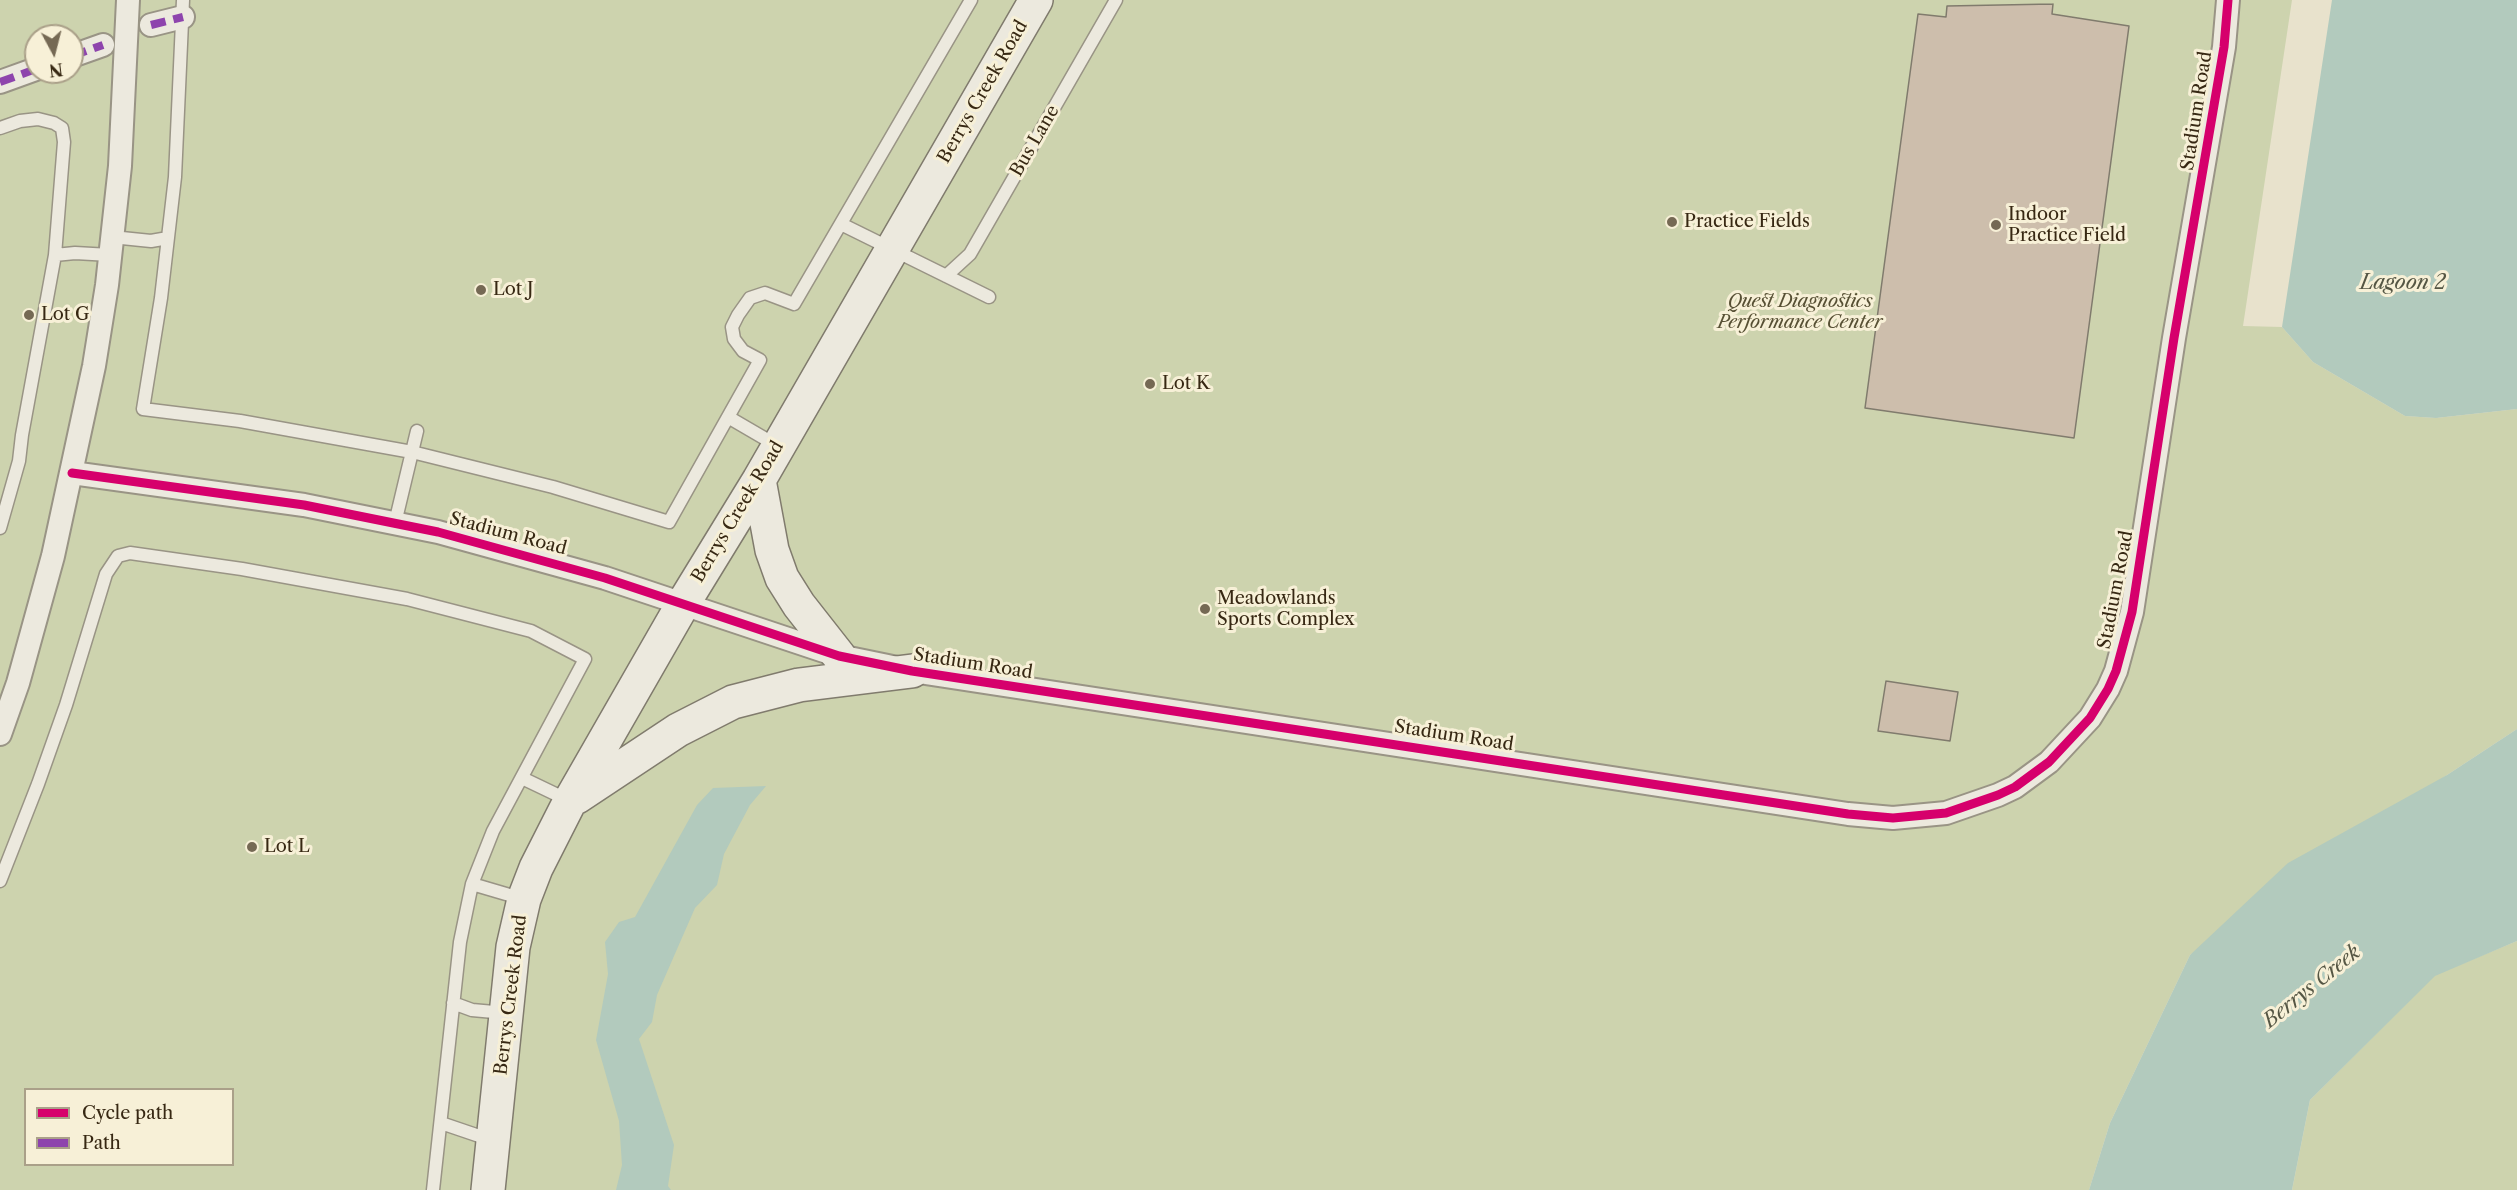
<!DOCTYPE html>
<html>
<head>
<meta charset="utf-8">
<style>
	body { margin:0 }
	#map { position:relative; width:2517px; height:1190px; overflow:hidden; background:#e8e2cc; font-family:"Libre Caslon Text",serif }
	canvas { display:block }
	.legend { position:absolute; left:24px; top:1088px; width:210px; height:78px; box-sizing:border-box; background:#f7f0d7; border:2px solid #aaa089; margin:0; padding:8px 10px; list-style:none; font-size:18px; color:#372813 }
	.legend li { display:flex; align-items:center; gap:12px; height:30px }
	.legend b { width:30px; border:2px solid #aaa089 }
	.north { position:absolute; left:24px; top:24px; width:60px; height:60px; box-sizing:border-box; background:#f7f0d7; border:2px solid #aaa089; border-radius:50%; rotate:173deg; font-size:16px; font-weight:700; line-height:24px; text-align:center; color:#372813 }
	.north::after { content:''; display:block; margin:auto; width:21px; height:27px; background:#756954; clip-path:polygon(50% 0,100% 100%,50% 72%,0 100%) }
</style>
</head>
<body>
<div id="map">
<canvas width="2517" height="1190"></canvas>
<ul class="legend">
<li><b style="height:8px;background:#d6006c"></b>Cycle path</li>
<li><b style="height:8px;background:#8e44ad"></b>Path</li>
</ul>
<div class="north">N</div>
</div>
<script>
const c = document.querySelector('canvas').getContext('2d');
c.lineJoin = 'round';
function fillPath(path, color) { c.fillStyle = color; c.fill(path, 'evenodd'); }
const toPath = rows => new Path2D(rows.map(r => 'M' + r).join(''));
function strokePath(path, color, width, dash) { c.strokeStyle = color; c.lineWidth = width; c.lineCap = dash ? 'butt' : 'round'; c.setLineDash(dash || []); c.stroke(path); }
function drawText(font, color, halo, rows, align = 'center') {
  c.font = font + ' "Libre Caslon Text",serif'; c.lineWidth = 6; c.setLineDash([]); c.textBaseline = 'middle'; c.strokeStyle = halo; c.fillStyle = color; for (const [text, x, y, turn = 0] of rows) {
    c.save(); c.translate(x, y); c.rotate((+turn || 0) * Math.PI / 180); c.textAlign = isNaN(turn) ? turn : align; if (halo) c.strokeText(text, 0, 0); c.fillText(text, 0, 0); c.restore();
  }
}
const green = toPath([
	[0,0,2292,0,2243,326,2282,327,2313,362,2405,416,2436,418,2517,409,2517,729,2447,775,2190,955,2110,1123,2089,1190,0,1190],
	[36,36,72,36,72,72,36,72],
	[26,1090,232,1090,232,1164,26,1164],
	[2517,941,2517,1190,2292,1190,2310,1100,2435,975]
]);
const water = toPath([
	[2332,0,2517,0,2517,409,2436,418,2405,416,2313,362,2282,327],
	[2517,729,2517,941,2435,976,2310,1100,2292,1190,2089,1190,2110,1123,2190,955,2288,863,2447,775],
	[766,786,750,805,724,854,717,885,695,908,657,995,652,1022,639,1039,674,1145,668,1186,671,1190,616,1190,622,1165,619,1121,596,1040,608,974,605,942,619,922,635,917,697,805,713,788]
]);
const building = toPath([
	[2053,4,2052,14,2129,26,2074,438,1865,408,1918,14,1946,17,1947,6,2053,4],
	[1886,681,1958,692,1950,741,1878,731,1886,681]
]);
const lane = toPath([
	[183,0,175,177,161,298,143,409,240,421,412,452,553,487,669,522,760,360,743,351,734,339,732,327,738,315,750,298,765,293,794,304,971,0],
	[0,128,20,121,38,119,54,123,62,128,64,142,55,255,22,435,19,461,0,528],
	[841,224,989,297],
	[112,237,151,241,168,238],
	[55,255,75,253,110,255],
	[946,276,970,254,1116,0],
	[728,417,776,445],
	[395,523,417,431],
	[522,778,570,801],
	[0,881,38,784,66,705,106,574,118,556,130,553,242,569,407,599,531,631,585,659,493,831,472,884,460,942,433,1190],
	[472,884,523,899],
	[453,1003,472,1010,505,1013],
	[441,1123,491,1140]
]);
const street = toPath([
	[151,25,183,17],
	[72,56,103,45],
	[0,82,36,69],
	[72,473,304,505,438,532,605,578,839,656,912,671,1848,814,1893,818,1946,813,1998,795,2015,787,2049,762,2090,718,2108,689,2116,671,2132,612,2174,338,2224,47,2228,0],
	[0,734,18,683,53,556,94,366,107,285,120,166,128,0]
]);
const secondary = toPath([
	[759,480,772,550,782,578,799,605,839,656],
	[577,797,678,730,733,702,799,685,912,671],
	[488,1190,513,947,524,899,536,868,570,801,683,604,759,480,1036,0]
]);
const quiet = toPath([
	[151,25,183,17],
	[72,56,103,45],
	[0,82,36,69]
]);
const cycleway = toPath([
	[72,473,304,505,438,532,605,578,839,656,912,671,1848,814,1893,818,1946,813,1998,795,2015,787,2049,762,2090,718,2108,689,2116,671,2132,612,2174,338,2224,47,2228,0]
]);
const markers = [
	[1672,222,6,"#756954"],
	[1996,225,6,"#756954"],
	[481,290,6,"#756954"],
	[29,315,6,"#756954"],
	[1150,384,6,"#756954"],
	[1205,609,6,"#756954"],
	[252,847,6,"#756954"]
];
const streetNames = [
	["Berrys Creek Road",983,92,-60],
	["Stadium Road",2197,111,-81],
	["Bus Lane",1035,141,-60],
	["Berrys Creek Road",738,512,-59],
	["Stadium Road",508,534,15],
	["Stadium Road",2116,590,-79],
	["Stadium Road",973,664,9],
	["Stadium Road",1454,736,9],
	["Berrys Creek Road",511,995,-83]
];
const poiNames = [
	["Indoor",2008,215],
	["Practice Field",2008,236],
	["Practice Fields",1684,222],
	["Lot J",493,290],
	["Lot G",41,315],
	["Lot K",1162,384],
	["Meadowlands",1217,599],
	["Sports Complex",1217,620],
	["Lot L",264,847]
];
const parkNames = [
	["Quest Diagnostics",1800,302],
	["Performance Center",1800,323]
];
const waterNames = [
	["Lagoon 2",2403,283],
	["Berrys Creek",2312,987,-39]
];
fillPath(green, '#cdd3ae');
fillPath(water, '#b2cabd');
fillPath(building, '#cdbeac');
strokePath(building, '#807b6d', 1.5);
strokePath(lane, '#999485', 15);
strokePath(street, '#999485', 26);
strokePath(secondary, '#807b6d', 36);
strokePath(lane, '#ece9de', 12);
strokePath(street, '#ece9de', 22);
strokePath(secondary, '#ece9de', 33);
strokePath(quiet, '#8e44ad', 8, [15, 8]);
strokePath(cycleway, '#d6006c', 9);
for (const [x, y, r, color] of markers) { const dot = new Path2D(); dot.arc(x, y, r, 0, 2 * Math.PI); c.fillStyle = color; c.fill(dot); strokePath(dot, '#f7f0d7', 2); }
drawText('18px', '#372813', '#f7f0d7', streetNames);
drawText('18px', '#372813', '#f7f0d7', poiNames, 'left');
drawText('italic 18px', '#575034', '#f7f0d7', parkNames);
drawText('italic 20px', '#555644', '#f7f0d7', waterNames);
</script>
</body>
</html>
